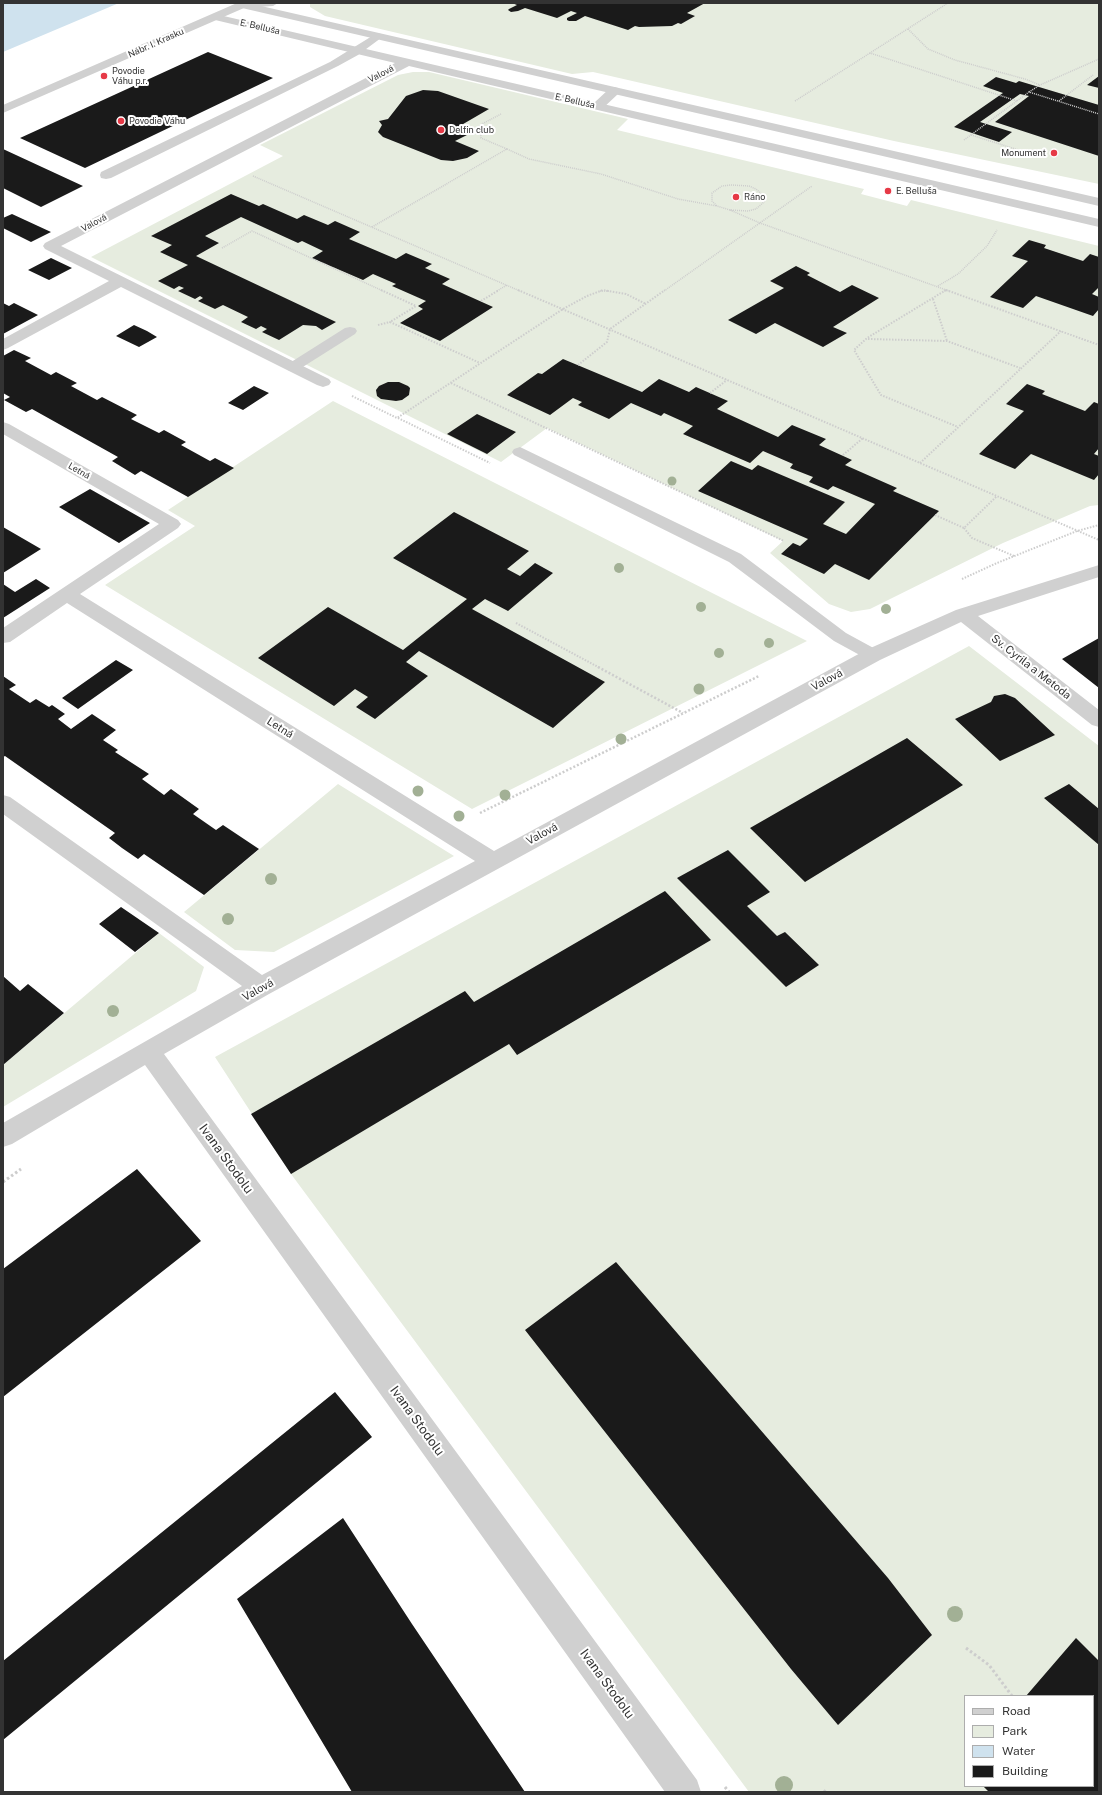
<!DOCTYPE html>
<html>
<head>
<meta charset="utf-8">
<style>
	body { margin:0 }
	#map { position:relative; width:1102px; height:1795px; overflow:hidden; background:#fff; font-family:"Public Sans",sans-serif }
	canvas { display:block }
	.frame { position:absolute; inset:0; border:4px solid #333; pointer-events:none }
	.legend { position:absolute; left:964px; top:1695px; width:130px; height:92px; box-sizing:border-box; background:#fff; border:1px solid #adadad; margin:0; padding:5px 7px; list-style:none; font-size:12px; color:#333 }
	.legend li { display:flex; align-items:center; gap:8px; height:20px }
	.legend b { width:20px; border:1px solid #adadad }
</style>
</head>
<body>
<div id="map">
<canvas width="1102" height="1795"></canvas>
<div class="frame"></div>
<ul class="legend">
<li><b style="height:5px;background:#d0d0d0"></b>Road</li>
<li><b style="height:11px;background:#e6ecdf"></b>Park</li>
<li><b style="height:11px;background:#cfe2ee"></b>Water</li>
<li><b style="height:11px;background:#1a1a1a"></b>Building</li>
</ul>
</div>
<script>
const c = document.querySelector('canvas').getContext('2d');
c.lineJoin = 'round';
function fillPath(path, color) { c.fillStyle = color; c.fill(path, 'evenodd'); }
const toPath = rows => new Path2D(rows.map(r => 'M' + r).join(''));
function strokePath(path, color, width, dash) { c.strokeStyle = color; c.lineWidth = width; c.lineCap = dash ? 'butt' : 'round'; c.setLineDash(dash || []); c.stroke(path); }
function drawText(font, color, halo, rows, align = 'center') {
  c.font = font + ' "Public Sans",sans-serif'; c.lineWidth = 4; c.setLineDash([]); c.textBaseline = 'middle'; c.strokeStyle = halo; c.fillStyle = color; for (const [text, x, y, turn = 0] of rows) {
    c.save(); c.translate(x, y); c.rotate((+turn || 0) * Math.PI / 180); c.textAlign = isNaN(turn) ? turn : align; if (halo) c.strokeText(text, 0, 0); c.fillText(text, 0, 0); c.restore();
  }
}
const green = toPath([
	[310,3,1099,3,1099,184,894,141,593,72,572,74,325,16,310,7],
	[413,72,429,72,628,119,617,130,864,189,861,194,907,206,911,200,1099,246,1099,505,1090,506,1003,543,870,609,851,612,829,604,770,553,783,541,547,428,501,462,91,257,283,156,260,145,398,75],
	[333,401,807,641,472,809,105,585,195,526,168,510],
	[969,646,1099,746,1099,1792,749,1792,291,1174,215,1057],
	[965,1696,1093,1696,1093,1786,965,1786],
	[338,784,454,856,274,952,235,950,184,912],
	[159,933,204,967,196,991,3,1107,3,1065]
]);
const water = toPath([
	[3,3,119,3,3,52]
]);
const building = toPath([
	[512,3,705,3,687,13,695,16,681,24,678,23,672,26,639,27,635,26,628,30,585,16,576,21,569,21,567,20,567,18,577,13,571,11,557,18,525,8,518,11,511,12,508,10,509,9,517,5],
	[208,52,273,78,85,168,20,138],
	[1099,76,1099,88,1087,85],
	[996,77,1016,83,1019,81,1099,105,1099,156,995,122,1029,96,1020,94,980,122,1012,132,999,142,954,127,1003,93,983,86],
	[423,90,438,91,489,109,458,127,467,130,467,135,455,141,479,151,467,158,453,161,441,160,383,137,378,132,382,125,379,121,388,119,406,96],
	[3,149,83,186,41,207,3,188],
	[231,194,259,206,263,204,297,219,304,215,328,225,335,221,360,232,349,239,396,259,406,253,432,264,425,268,450,279,442,284,493,307,440,341,400,323,423,309,418,306,426,301,392,286,396,284,373,274,363,280,312,258,323,251,302,241,298,243,241,217,205,236,219,243,196,256,336,322,322,330,316,326,303,325,279,340,262,332,267,329,261,326,256,329,241,322,248,317,223,305,215,309,198,301,203,298,200,296,195,299,178,291,184,288,179,286,174,289,158,281,188,265,160,252,172,245,151,236],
	[12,214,51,232,31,242,3,228,3,218],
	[1029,240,1046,245,1044,248,1083,261,1090,254,1099,257,1099,287,1092,294,1099,297,1099,309,1093,316,1036,296,1023,308,990,297,1028,261,1012,256],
	[51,258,72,268,49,280,28,270],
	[796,266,810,273,807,275,840,292,852,285,879,298,833,327,847,333,823,347,775,323,756,334,728,320,784,288,770,281],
	[3,303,9,306,14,303,38,315,3,334],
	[134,325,147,331,157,337,139,347,116,336],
	[14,350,31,358,25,361,51,375,56,372,77,383,71,386,97,400,102,397,137,415,131,419,159,433,164,430,186,442,181,445,210,461,215,458,234,468,188,497,141,471,135,475,112,461,118,457,32,409,26,412,4,400,10,397,3,393,3,356],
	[563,359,642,392,659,379,689,392,696,387,728,401,717,409,778,437,792,425,826,439,819,445,852,460,845,465,897,488,893,491,939,511,869,580,835,564,824,574,781,554,793,543,800,546,808,539,698,491,731,461,752,470,758,465,845,502,823,524,846,534,875,504,833,486,828,490,809,482,813,477,790,468,793,464,763,451,750,463,683,434,693,426,664,413,661,416,631,403,609,419,578,405,582,402,573,398,550,415,507,395,538,373,542,374],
	[388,382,399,382,408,386,410,388,409,395,402,400,396,401,381,399,377,396,376,390,379,386],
	[1027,384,1045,391,1042,394,1085,411,1094,402,1099,404,1099,448,1094,454,1099,456,1099,474,1094,480,1031,454,1015,469,979,454,1024,411,1006,404],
	[254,386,269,393,243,410,228,403],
	[477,414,516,432,487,454,447,434],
	[90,489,150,523,119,543,59,507],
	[454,512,529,551,507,569,520,576,535,563,553,573,508,611,485,599,472,609,605,682,553,728,419,651,406,662,428,676,375,719,356,707,368,697,355,689,334,706,258,658,328,607,403,650,467,599,393,558],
	[3,527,41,549,3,573],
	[36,579,50,588,3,618,3,584,15,592],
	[1099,638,1099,688,1062,659],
	[116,660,133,670,78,709,62,698],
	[3,676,16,685,9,689,30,703,36,699,49,707,52,705,65,714,58,719,71,729,92,714,116,730,103,740,118,750,115,752,149,774,142,779,164,795,171,789,199,809,193,814,216,830,223,825,259,849,204,895,144,854,138,859,122,848,109,838,115,833,5,756,3,757],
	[1005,694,1015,698,1055,735,1000,761,955,719,991,702,994,696],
	[907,738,963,785,805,882,750,828],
	[1069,784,1099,809,1099,845,1044,798],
	[728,850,770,892,747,906,777,936,785,932,819,965,786,987,677,878],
	[665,891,711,940,517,1055,509,1044,291,1174,251,1114,465,991,474,1002],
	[121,907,159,933,135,952,99,924],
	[3,976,20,991,28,984,64,1013,3,1065],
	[137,1169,201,1241,3,1397,3,1269],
	[616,1262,888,1578,932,1635,838,1725,791,1669,525,1330],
	[335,1392,372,1437,3,1740,3,1661],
	[343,1518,412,1624,525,1792,352,1792,237,1599],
	[1076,1638,1099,1661,1099,1792,989,1792,983,1786,1093,1786,1093,1696,1026,1696]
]);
const pathFar3 = toPath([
	[948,3,870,53,1017,101],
	[908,29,928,49,955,60,1025,79,1040,85],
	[1029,92,1040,85,1099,59],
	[795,101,870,53],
	[1059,101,1093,75],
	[971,135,1028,153],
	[964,140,1029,92,1099,114],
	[507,149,529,159,601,174,678,199,717,206],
	[253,176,520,291],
	[731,185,749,186,756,189,765,197,765,201,756,209,748,211,730,210,717,206,712,201,712,193,722,186,731,185],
	[730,210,760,223,949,291],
	[372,227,507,149,481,138,480,125,501,114],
	[222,248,252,231,383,291],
	[938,286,958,274,987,246,997,230],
	[497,291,507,285],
	[600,291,609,291],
	[664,291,812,186],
	[944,291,946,290]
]);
const pathFar2 = toPath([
	[381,290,416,306,390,322,480,363],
	[518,290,1099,540],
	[946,290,1099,345],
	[946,290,867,338,854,350,881,395,958,427],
	[933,299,947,341],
	[481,301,499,290],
	[378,325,390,322],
	[868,339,947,341,1020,368],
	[578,365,607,342,610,329,665,290],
	[451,383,784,541],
	[710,393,727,380],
	[352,396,397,418,563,309,587,296,603,290,626,294,646,304],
	[398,418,490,463],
	[843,455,863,438],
	[920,463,1061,331],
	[935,515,964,528,997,496],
	[964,528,972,538,1014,556],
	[962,579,997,563,1077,531,1099,525],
	[516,623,600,668]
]);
const pathFar1 = toPath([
	[598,667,683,713],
	[480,813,759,676]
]);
const path = toPath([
	[3,1182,21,1169],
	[966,1648,989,1665,1012,1696],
	[725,1787,729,1792],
	[824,1792,826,1790]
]);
const service = toPath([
	[237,3,278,3,273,6,244,8,3,113,3,105,237,3],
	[377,33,381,34,383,36,381,38,358,55,338,66,111,178,106,179,101,178,100,175,101,172,330,62,377,33],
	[614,87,618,88,620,91,618,94,602,109,594,109,592,106,594,103,610,88,614,87],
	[350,327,355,328,357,331,355,334,298,370,293,372,288,370,285,367,288,364,345,328,350,327],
	[520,447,741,554,846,633,879,651,882,655,879,659,873,661,867,659,834,641,729,562,514,455,512,452,514,449,520,447]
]);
const minor = toPath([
	[238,3,248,3,1099,198,1099,206,242,8,238,7,236,5,238,3],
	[215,14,1099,219,1099,227,409,66,61,246,329,379,331,382,329,385,323,387,317,385,121,287,8,348,3,350,3,339,109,281,45,249,43,246,45,243,395,63,211,19,209,17,215,14],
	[3,422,9,424,178,520,181,524,178,528,80,594,494,851,866,650,956,610,1099,565,1099,577,978,616,1099,710,1099,727,1092,725,961,622,880,660,269,994,164,1054,697,1780,701,1792,665,1792,145,1065,12,1144,3,1147,3,1123,242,986,3,814,3,795,10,797,262,975,475,861,67,603,10,642,3,643,3,628,159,524,3,434,3,422]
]);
const trees = [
	[672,481,4.5],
	[619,568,5],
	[701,607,5],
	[886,609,5],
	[769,643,5],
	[719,653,5],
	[699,689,5.5],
	[621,739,5.5],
	[418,791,5.5],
	[505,795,5.5],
	[459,816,5.5],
	[271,879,6],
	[228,919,6],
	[113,1011,6],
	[955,1614,8],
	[784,1785,9]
];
const markers = [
	[104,76,4,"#e63946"],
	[121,121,4,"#e63946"],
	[441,130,4,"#e63946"],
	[1054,153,4,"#e63946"],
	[888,191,4,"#e63946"],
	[736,197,4,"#e63946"]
];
const farStreetnames = [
	["E. Belluša",260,27,13],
	["Nábr. I. Krasku",156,43,-24],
	["Valová",381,74,-27],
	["E. Belluša",575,101,13],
	["Valová",94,223,-28],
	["Letná",79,471,30]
];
const farPoinames = [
	["Povodie",112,71],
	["Váhu p.r.",112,81],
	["Povodie Váhu",129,121],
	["Delfin club",449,130],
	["Monument",1046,153,"right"],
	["E. Belluša",896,191],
	["Ráno",744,197]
];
const streetNames = [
	["Sv. Cyrila a Metoda",1031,667,38],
	["Valová",827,680,-28],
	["Letná",280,728,32],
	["Valová",542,834,-28],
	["Valová",258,990,-29]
];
const nearStreetnames = [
	["Ivana Stodolu",226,1159,54],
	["Ivana Stodolu",417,1421,54],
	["Ivana Stodolu",607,1684,54]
];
fillPath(green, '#e6ecdf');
fillPath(water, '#cfe2ee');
fillPath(building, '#1a1a1a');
strokePath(pathFar3, '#cdcdcd', 1.5, [1, 1]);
strokePath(pathFar2, '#cdcdcd', 2, [1.5, 1.5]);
strokePath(pathFar1, '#cdcdcd', 2.5, [2, 2]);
strokePath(path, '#cdcdcd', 3, [2.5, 2.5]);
fillPath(service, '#d0d0d0');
fillPath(minor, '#d0d0d0');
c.fillStyle = '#a2b095';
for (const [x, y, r] of trees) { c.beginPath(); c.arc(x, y, r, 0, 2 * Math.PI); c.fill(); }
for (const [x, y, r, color] of markers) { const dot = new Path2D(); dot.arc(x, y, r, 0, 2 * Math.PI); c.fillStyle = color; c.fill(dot); strokePath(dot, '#fff', 1.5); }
drawText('9px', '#333', '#fff', farStreetnames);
drawText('9px', '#333', '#fff', farPoinames, 'left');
drawText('11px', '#333', '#fff', streetNames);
drawText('13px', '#333', '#fff', nearStreetnames);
</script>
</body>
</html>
